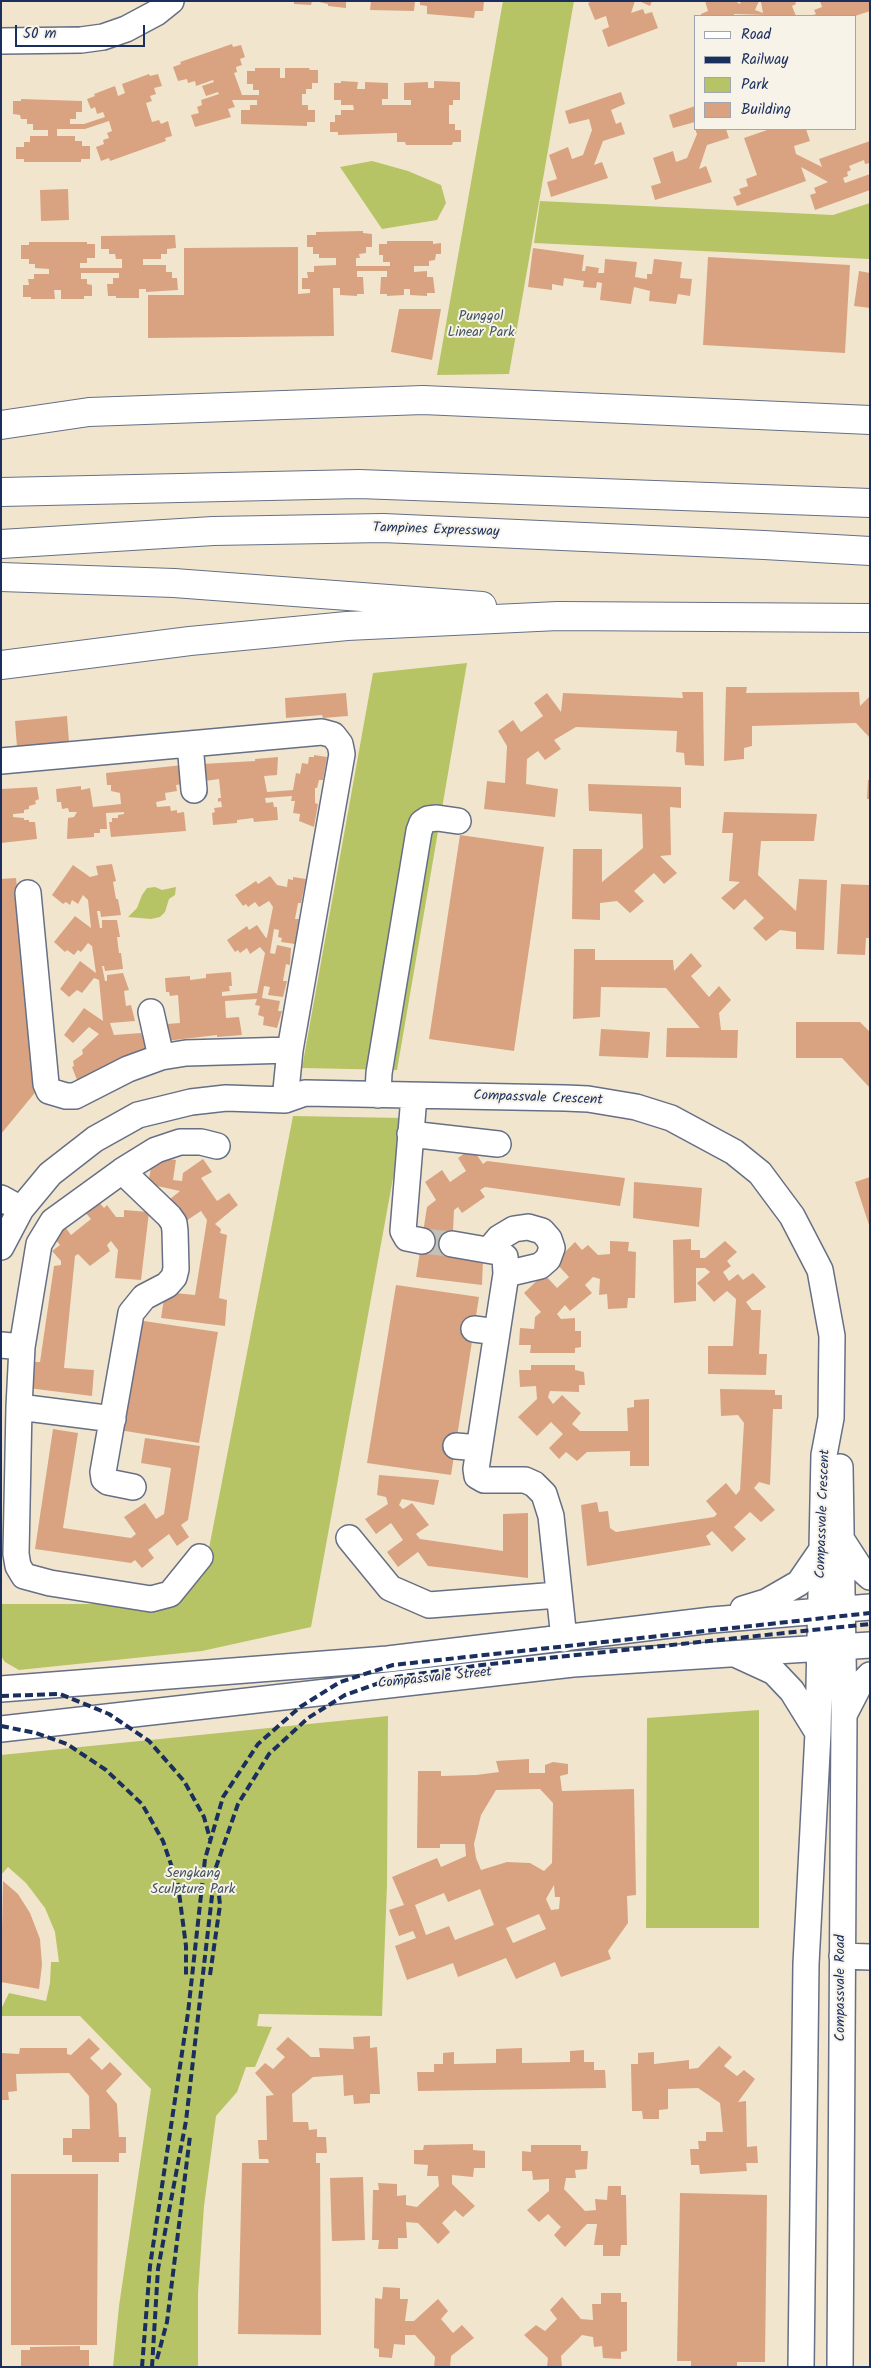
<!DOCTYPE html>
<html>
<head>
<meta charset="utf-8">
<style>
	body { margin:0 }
	#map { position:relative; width:871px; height:2368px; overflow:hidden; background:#f1e6cd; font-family:Kalam,sans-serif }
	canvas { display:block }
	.frame { position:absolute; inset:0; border:2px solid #1b2f5e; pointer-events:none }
	.legend { position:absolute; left:694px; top:15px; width:162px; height:115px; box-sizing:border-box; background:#f7f3e8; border:1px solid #9fa5b1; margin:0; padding:6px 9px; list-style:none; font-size:15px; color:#1b2f5e }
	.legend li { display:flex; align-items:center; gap:10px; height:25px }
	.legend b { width:25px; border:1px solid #9fa5b1 }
	.scale { position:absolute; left:15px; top:25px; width:130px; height:22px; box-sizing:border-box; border:2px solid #1b2f5e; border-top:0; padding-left:6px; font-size:15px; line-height:18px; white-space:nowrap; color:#1b2f5e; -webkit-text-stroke:4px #f7f3e8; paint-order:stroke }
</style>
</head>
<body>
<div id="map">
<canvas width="871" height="2368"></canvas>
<div class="frame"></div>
<ul class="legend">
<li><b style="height:6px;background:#fff"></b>Road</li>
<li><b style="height:6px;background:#1b2f5e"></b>Railway</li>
<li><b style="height:14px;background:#b7c465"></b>Park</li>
<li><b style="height:14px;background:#d9a382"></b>Building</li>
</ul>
<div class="scale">50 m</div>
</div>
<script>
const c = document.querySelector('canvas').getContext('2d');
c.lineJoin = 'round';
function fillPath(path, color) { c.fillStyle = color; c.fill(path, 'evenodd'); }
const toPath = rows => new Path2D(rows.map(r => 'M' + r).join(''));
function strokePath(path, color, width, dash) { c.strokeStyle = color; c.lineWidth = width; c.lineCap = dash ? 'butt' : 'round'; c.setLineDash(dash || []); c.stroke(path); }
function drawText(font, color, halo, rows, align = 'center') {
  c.font = font + ' Kalam,sans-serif'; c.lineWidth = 4; c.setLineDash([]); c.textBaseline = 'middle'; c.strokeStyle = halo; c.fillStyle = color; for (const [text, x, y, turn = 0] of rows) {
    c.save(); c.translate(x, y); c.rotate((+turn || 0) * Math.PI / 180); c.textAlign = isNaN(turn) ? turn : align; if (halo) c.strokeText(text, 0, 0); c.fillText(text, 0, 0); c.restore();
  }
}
const green = toPath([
	[503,1,574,1,509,374,437,375],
	[372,161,408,171,441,185,446,203,437,220,382,229,340,167],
	[540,201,833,215,870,203,870,259,534,243],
	[467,663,397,1070,302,1068,373,673],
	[155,887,162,890,176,887,175,895,169,899,165,912,160,917,151,919,128,917,137,908,142,895,147,888],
	[293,1116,404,1118,311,1627,202,1651,19,1670,5,1662,1,1656,1,1604,179,1604,204,1574],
	[759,1710,759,1928,646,1928,647,1718],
	[388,1716,387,1885,382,2016,259,2014,257,2026,272,2027,255,2067,246,2067,237,2092,216,2116,204,2206,198,2293,198,2367,113,2367,119,2306,151,2089,80,2016,1,2016,1,2009,9,1993,46,2001,50,1983,51,1962,59,1962,55,1932,45,1908,26,1883,8,1867,1,1875,1,1755]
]);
const building = toPath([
	[294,1,312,1,311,5,294,4],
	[314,1,346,1,346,8,328,6,328,4],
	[371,1,415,1,414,11,370,10],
	[420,1,484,1,483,11,475,11,474,18,427,14,427,6,420,5],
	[593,1,635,1,631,13,643,9,645,14,652,12,658,28,608,47,602,30,609,27,606,16,595,20,588,3],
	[639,1,652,1,650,6],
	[705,1,735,1,740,4,741,1,759,1,755,10,763,13,761,2,795,1,796,4,792,6,796,16,734,14,734,16,701,16,701,14,708,11],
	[820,1,870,1,870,11,855,16,810,16,816,14,814,10,822,7],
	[232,44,233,47,241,45,245,57,240,59,242,65,236,67,237,72,234,73,242,95,259,95,259,90,253,90,253,84,247,84,247,71,255,71,255,68,280,68,280,78,285,78,285,68,309,68,310,70,318,70,318,83,312,83,312,89,306,89,306,94,302,94,302,105,308,105,308,110,315,110,315,122,307,122,307,126,241,124,241,110,250,110,250,105,257,105,257,100,232,100,235,107,228,109,231,117,195,127,191,115,199,113,197,107,202,105,201,100,219,94,218,92,206,96,202,86,214,82,213,80,196,86,195,81,188,83,187,79,178,81,173,67,181,64,180,62],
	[149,74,150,76,158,74,162,86,154,88,156,94,150,96,152,101,146,103,152,122,159,120,161,124,168,121,172,136,165,138,166,141,110,161,109,158,101,161,96,147,104,144,103,140,109,138,107,133,112,131,109,121,85,129,57,129,57,136,75,136,75,141,82,141,82,146,90,146,90,159,81,159,81,162,24,162,24,159,16,159,16,147,24,147,24,142,30,142,30,136,48,136,48,130,33,130,33,124,27,124,27,119,21,119,20,115,13,114,13,101,21,101,21,99,82,101,82,112,76,112,76,119,70,119,70,124,84,124,105,117,103,112,97,114,95,107,91,109,87,99,95,96,94,94,115,86,118,96,125,93,122,84],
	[341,81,358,82,357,89,365,89,365,82,388,83,388,99,382,99,382,105,411,105,411,100,404,100,404,83,428,82,428,88,434,88,434,81,460,82,460,100,453,100,453,105,449,105,449,124,455,124,455,130,461,130,461,142,453,142,452,145,406,145,405,142,397,142,397,133,338,135,338,132,330,132,330,122,335,122,335,115,341,115,341,110,354,110,353,105,341,105,341,100,334,100,334,83,341,83],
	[621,92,625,104,611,110,616,124,621,122,625,134,603,141,594,165,602,162,608,178,551,197,547,182,557,179,549,155,568,147,572,159,583,155,592,130,589,119,569,124,565,111],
	[695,106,695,122,673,128,669,115],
	[695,129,726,129,729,138,707,145,699,169,706,166,712,182,655,200,651,186,661,183,653,158,673,151,676,162,687,158,697,134],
	[770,129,806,129,810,141,794,146,796,154,822,167,819,159,870,141,870,163,865,164,864,160,849,166,851,170,847,172,848,176,843,178,845,183,870,174,870,190,815,210,810,195,816,193,814,188,828,182,801,167,806,181,737,206,733,197,741,194,739,189,748,186,746,179,757,175,744,138],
	[68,189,69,220,41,221,40,190],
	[363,231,363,233,372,234,372,247,366,247,366,253,359,254,360,258,356,258,356,266,390,266,390,262,383,262,383,255,379,255,379,244,387,244,387,241,433,241,433,244,441,243,441,254,436,254,435,260,429,261,429,266,414,266,414,272,427,271,427,277,433,277,435,293,427,293,427,296,410,295,410,289,404,289,404,295,387,296,387,294,380,294,381,277,387,277,387,271,357,271,357,277,363,277,364,294,357,294,357,296,340,295,340,288,333,288,334,336,148,338,148,295,184,295,184,248,298,247,298,294,310,293,310,289,302,289,302,278,308,278,307,272,314,272,314,266,336,265,336,258,319,258,319,254,313,254,313,247,307,247,307,235,316,235,316,232],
	[175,235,176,248,167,249,167,254,161,254,161,259,143,259,143,265,166,265,166,272,172,272,172,278,177,278,178,290,146,292,146,289,139,289,139,298,116,298,116,296,108,296,107,284,113,284,113,278,119,278,119,273,81,273,81,279,87,279,87,284,92,285,92,296,84,296,84,299,61,299,61,290,54,290,55,299,31,299,31,297,23,297,23,285,29,285,28,279,34,279,34,274,49,274,49,269,35,268,35,264,29,264,29,259,21,259,21,245,29,245,29,242,87,242,87,244,95,244,95,258,87,258,87,263,80,263,80,268,122,268,122,259,116,259,115,254,109,254,109,249,101,249,101,236],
	[533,248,584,255,582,271,585,271,586,266,599,268,598,273,604,273,605,259,637,262,635,277,647,279,647,274,652,274,654,259,682,262,680,278,692,279,690,296,678,294,676,304,649,301,650,291,634,287,631,304,600,300,602,283,597,282,596,288,583,287,584,281,564,278,563,286,552,284,552,290,528,287],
	[708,257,850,265,845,353,703,345],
	[859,271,870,273,870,308,854,306],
	[399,309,441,309,432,360,391,352],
	[726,687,747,687,746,693,859,692,860,706,870,696,870,738,856,723,752,726,752,746,744,748,744,759,724,761],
	[682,692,703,692,704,766,685,765,684,753,676,752,677,731,576,727,554,740,561,749,545,760,538,751,527,759,526,784,558,789,555,817,484,809,487,781,505,783,507,746,498,731,513,720,521,732,543,716,534,703,547,693,561,712,563,693,683,698],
	[346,693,348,716,323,718,322,715,286,718,285,698],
	[67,716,69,742,17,747,15,721],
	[314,755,327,757,323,780,319,780,317,788,315,788,315,803,318,804,314,827,299,821,300,814,293,813,295,801,291,801,292,796,265,798,266,803,273,802,274,807,277,807,278,820,254,822,253,818,237,820,237,823,213,825,212,813,215,812,214,808,222,807,221,801,218,802,218,798,221,798,219,779,205,781,202,764,255,761,255,759,278,757,277,775,264,776,267,792,293,790,296,773,300,774,302,763,308,764,309,757,314,757],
	[183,765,183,784,176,785,177,791,165,793,166,800,156,802,157,807,170,806,171,811,177,810,177,813,184,812,186,831,111,837,109,822,112,822,112,818,118,818,118,815,124,814,124,812,106,813,107,829,100,829,100,833,94,833,94,837,67,839,68,818,74,817,77,812,69,812,68,808,62,809,61,802,57,802,56,789,81,786,81,790,90,788,93,807,121,804,120,793,111,791,111,785,107,785,106,773],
	[868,780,870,780,870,799,867,799],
	[588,784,681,787,681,808,670,807,671,855,660,856,677,873,664,884,654,873,634,891,644,901,630,913,617,901,600,903,600,920,572,919,573,849,602,849,602,882,643,848,642,814,589,811],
	[37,787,39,799,35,801,36,804,29,806,29,809,24,810,24,813,13,814,13,817,24,818,24,820,29,820,29,822,35,822,37,839,1,843,1,789],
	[724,812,817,814,814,841,761,841,758,875,796,911,799,879,827,880,824,950,796,949,796,932,780,930,766,941,753,928,764,918,745,899,734,910,721,898,740,882,729,881,733,833,722,833],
	[460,835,544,847,514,1051,429,1039],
	[112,864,116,881,113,882,116,899,118,899,121,915,101,917,100,911,97,911,100,928,102,928,102,920,117,920,120,937,117,937,119,953,121,953,123,969,105,971,104,966,102,966,105,981,107,981,107,975,123,973,129,990,124,991,126,1006,131,1005,135,1021,110,1023,114,1035,141,1033,149,1051,77,1080,72,1067,74,1066,73,1061,83,1054,82,1050,99,1034,89,1027,73,1043,64,1035,84,1008,103,1021,99,980,94,978,82,993,77,990,69,997,60,989,80,961,96,973,92,946,88,943,81,952,78,950,74,955,67,950,65,952,54,942,75,916,91,928,88,900,83,895,78,904,72,900,70,905,66,902,63,904,52,895,73,865,90,877,98,875,96,866],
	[270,876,277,885,287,887,288,879,293,880,293,877,306,879,301,903,298,903,295,919,299,919,295,944,281,942,282,938,278,937,279,930,274,929,270,953,275,954,277,945,291,948,290,965,286,964,283,981,287,981,283,997,268,995,270,987,264,986,262,998,280,1001,278,1011,282,1011,277,1028,263,1025,264,1017,258,1015,260,1006,255,1005,257,999,225,1001,226,1018,239,1017,242,1035,217,1037,217,1035,166,1041,167,1024,180,1023,178,995,170,996,169,992,166,992,165,978,190,976,190,980,206,978,206,974,231,972,232,986,229,986,230,991,222,992,222,996,257,993,265,953,260,947,250,954,247,948,240,953,238,950,235,952,227,940,247,926,249,930,257,925,266,938,267,937,273,907,269,901,259,907,255,902,248,907,246,904,243,906,235,895,256,881,258,884],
	[16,878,38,1089,1,1134,1,879],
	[841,884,869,885,870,938,866,938,865,955,837,954],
	[574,949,595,949,595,960,673,960,674,971,691,953,702,966,691,976,709,997,719,986,731,1000,719,1013,721,1030,738,1030,737,1058,666,1057,667,1028,700,1028,666,988,601,987,600,1017,573,1019],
	[796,1022,860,1022,870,1032,870,1088,842,1058,796,1058],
	[601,1029,650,1032,648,1058,599,1056],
	[472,1148,483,1164,487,1161,625,1178,620,1206,485,1187,480,1190,485,1197,462,1213,458,1207,454,1210,452,1253,483,1259,482,1285,416,1277,427,1207,436,1200,425,1182,442,1170,450,1182,466,1171,458,1158],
	[153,1157,176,1160,173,1180,182,1181,183,1173,203,1159,212,1172,201,1178,217,1201,229,1193,238,1205,215,1224,221,1229,220,1233,227,1235,219,1298,227,1300,225,1326,161,1318,165,1292,195,1295,207,1220,201,1211,186,1221,170,1199,180,1191,148,1184],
	[870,1177,870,1225,869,1225,855,1182],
	[634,1182,702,1188,699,1227,633,1218],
	[97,1200,104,1208,107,1205,116,1217,124,1217,124,1210,149,1212,141,1280,115,1278,118,1250,111,1241,107,1245,110,1251,90,1266,78,1254,75,1256,64,1368,94,1370,92,1396,28,1388,32,1362,40,1362,54,1266,61,1265,61,1261,52,1251,60,1245,51,1234,63,1224,71,1235,91,1219,84,1211],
	[691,1239,691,1250,700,1250,700,1258,705,1258,725,1241,737,1252,727,1261,731,1266,723,1272,729,1281,738,1274,743,1280,753,1273,766,1287,746,1302,752,1310,761,1310,759,1354,767,1354,766,1375,708,1374,708,1346,733,1346,736,1299,727,1291,714,1302,697,1283,710,1272,705,1268,696,1268,696,1301,674,1303,673,1240],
	[610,1241,629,1242,628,1251,636,1252,635,1298,628,1298,627,1308,608,1309,607,1294,599,1295,600,1279,593,1277,585,1285,592,1293,570,1311,565,1305,557,1314,561,1319,575,1318,575,1331,581,1331,581,1347,575,1348,575,1353,530,1353,531,1345,519,1345,520,1328,534,1329,535,1317,541,1312,524,1293,544,1274,557,1288,569,1277,555,1262,575,1242,582,1250,588,1245,598,1255,610,1254],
	[396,1285,479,1297,451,1475,367,1463],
	[137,1320,218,1332,199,1443,119,1430],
	[531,1365,575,1365,575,1370,584,1372,585,1385,579,1385,579,1392,550,1391,548,1397,553,1404,562,1395,581,1413,572,1424,580,1431,628,1431,627,1408,634,1407,634,1400,649,1399,649,1466,630,1466,630,1451,587,1452,577,1461,566,1452,559,1459,549,1448,563,1434,551,1422,537,1436,518,1417,537,1399,536,1386,520,1387,519,1370,531,1370],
	[720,1389,775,1390,775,1395,782,1395,782,1409,773,1409,770,1485,759,1482,754,1488,775,1510,761,1522,750,1512,734,1527,746,1539,732,1552,712,1531,706,1536,711,1545,587,1566,581,1505,597,1502,599,1512,608,1511,610,1528,616,1532,714,1517,717,1514,706,1501,726,1483,736,1495,740,1490,744,1423,738,1415,721,1416],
	[53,1429,78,1433,63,1528,131,1538,136,1534,124,1517,145,1503,156,1519,164,1514,171,1468,141,1463,145,1438,200,1446,188,1520,181,1525,189,1537,177,1546,169,1534,148,1550,154,1558,142,1568,135,1560,131,1563,35,1549],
	[379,1475,439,1480,434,1505,402,1499,399,1505,403,1509,412,1503,429,1525,416,1534,420,1539,503,1551,503,1514,528,1513,528,1578,428,1566,418,1552,398,1567,387,1552,403,1540,391,1523,376,1534,365,1519,388,1504,386,1497,377,1495],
	[529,1759,529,1773,545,1773,545,1765,553,1762,568,1764,568,1774,560,1776,562,1791,634,1789,636,1895,627,1896,628,1923,608,1951,611,1959,561,1977,555,1962,516,1979,506,1958,458,1977,453,1963,407,1980,395,1946,416,1938,413,1931,399,1936,389,1910,404,1905,392,1877,437,1858,441,1867,466,1856,465,1844,440,1844,440,1848,417,1848,418,1771,441,1771,441,1776,476,1775,499,1772,496,1761],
	[540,1789,553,1803,552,1863,544,1871,530,1863,507,1862,481,1870,476,1858,474,1844,481,1815,496,1790],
	[554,1885,555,1897,560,1897,559,1909,551,1910,546,1899],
	[480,1889,494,1925,455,1940,449,1926,426,1935,415,1905,444,1893,448,1902],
	[539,1914,546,1929,513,1943,506,1928],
	[3,1881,18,1894,30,1913,40,1939,42,1965,39,1989,1,1982],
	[370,2036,370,2048,377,2047,380,2094,370,2094,370,2103,354,2104,353,2095,344,2096,343,2075,313,2077,292,2094,293,2122,308,2122,309,2130,317,2129,317,2137,326,2137,327,2153,316,2153,316,2163,320,2163,321,2335,238,2334,242,2163,269,2163,268,2159,259,2159,258,2140,267,2140,266,2096,274,2095,255,2073,265,2063,273,2069,285,2057,276,2049,288,2037,311,2057,320,2057,319,2048,354,2049,353,2037],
	[89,2038,100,2049,90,2058,102,2070,110,2062,122,2074,106,2091,117,2104,119,2137,126,2137,126,2153,119,2153,119,2162,72,2162,72,2155,63,2155,63,2138,72,2138,72,2129,90,2129,89,2096,69,2073,16,2074,17,2091,8,2092,9,2100,1,2100,1,2053,19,2054,20,2048,67,2048,67,2054,71,2055],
	[719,2046,732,2057,724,2066,737,2076,744,2070,755,2079,738,2102,746,2101,747,2147,757,2146,758,2163,746,2163,747,2171,700,2174,699,2165,691,2165,690,2149,699,2149,698,2141,706,2141,706,2132,723,2132,720,2103,698,2088,668,2089,668,2109,659,2110,659,2119,643,2119,642,2111,632,2111,631,2064,638,2064,638,2053,654,2052,654,2064,689,2060,689,2069,698,2068],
	[522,2048,522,2063,570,2062,570,2051,584,2050,584,2062,594,2062,594,2070,605,2070,606,2088,418,2091,417,2072,434,2072,434,2064,443,2064,443,2053,454,2052,454,2064,496,2063,496,2049],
	[473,2144,473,2150,485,2151,485,2168,474,2168,473,2177,452,2175,452,2184,475,2206,463,2217,455,2210,442,2223,450,2232,438,2244,418,2223,406,2222,407,2238,398,2238,398,2249,378,2249,379,2240,372,2240,373,2190,379,2190,378,2183,397,2184,397,2196,406,2195,406,2205,417,2207,439,2186,438,2176,427,2176,428,2165,414,2164,414,2150,423,2150,424,2145],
	[531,2145,581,2145,581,2151,588,2151,587,2169,575,2170,576,2178,566,2178,564,2189,585,2211,596,2210,595,2199,607,2200,608,2186,621,2186,621,2195,626,2195,627,2245,621,2245,620,2256,603,2256,603,2245,594,2245,597,2224,587,2224,565,2247,554,2235,561,2227,548,2214,539,2222,527,2210,549,2191,549,2179,533,2180,532,2171,522,2171,522,2151,531,2152],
	[11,2174,98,2174,97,2345,11,2345],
	[363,2177,365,2240,332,2241,330,2178],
	[680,2193,767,2195,765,2362,737,2362,737,2367,691,2367,691,2361,677,2361],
	[383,2287,400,2288,400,2299,408,2299,405,2321,414,2321,438,2299,448,2311,441,2319,453,2333,462,2325,474,2338,451,2356,450,2367,434,2367,435,2357,415,2335,405,2335,405,2345,394,2344,392,2358,379,2357,379,2349,374,2348,375,2298,382,2299],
	[601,2293,621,2293,621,2302,627,2302,627,2351,621,2352,621,2359,603,2358,602,2346,594,2347,593,2337,582,2335,561,2356,562,2367,547,2367,548,2358,524,2335,536,2325,545,2331,557,2319,550,2310,562,2297,581,2319,593,2320,592,2304,601,2304],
	[80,2346,80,2350,89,2350,89,2367,21,2367,21,2350,30,2350,30,2347]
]);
const minorTunnel = toPath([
	[422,1241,452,1244]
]);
const minor = toPath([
	[1,41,81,40,103,37,126,29,156,13,171,1],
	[190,744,194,790],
	[1,761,322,732,333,735,340,744,342,754,290,1050,285,1100],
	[28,893,46,1084,49,1091,66,1096,75,1096,128,1069,161,1057,186,1053,290,1050],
	[151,1012,161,1057],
	[378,1095,379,1073,419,831,422,823,428,819,437,818,458,821],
	[414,1096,403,1231,407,1238,422,1241],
	[410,1134,498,1144],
	[122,1171,169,1216,174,1223,175,1231,176,1269,174,1277,167,1285,144,1297,131,1313,103,1472,104,1479,108,1482,133,1487],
	[1,1198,21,1209],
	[452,1244,498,1252,505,1257,506,1274,476,1469,477,1476,484,1480,525,1480,534,1484,544,1494,551,1516,564,1639],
	[1,1247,21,1209,50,1174,95,1139,138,1115,191,1102,226,1098,285,1100,305,1093,565,1098,588,1099,636,1107,671,1118,734,1152,760,1173,792,1216,820,1270,832,1336,831,1418,824,1455,818,1733,806,1964,801,2367],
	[489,1250,499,1238,514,1229,528,1227,542,1231,549,1239,552,1248,548,1259,540,1266,506,1274],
	[474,1329,497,1332],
	[1,1345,22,1347],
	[19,1407,113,1419],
	[456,1446,479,1448],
	[840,1537,860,1568,870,1577],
	[349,1538,390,1588,429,1605,558,1595],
	[200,1557,170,1594,151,1599,50,1583,24,1576,18,1566,16,1554,19,1407,22,1347,39,1244,53,1221,122,1171,156,1150,180,1142,201,1142,217,1146],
	[743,1609,766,1602,799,1583,821,1551],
	[737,1655,774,1672,792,1691,818,1733],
	[1,1689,388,1659,712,1620,870,1607],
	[845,1713,859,1686,870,1675],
	[1,1729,573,1664,870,1645],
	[842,1956,870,1957],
	[840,2367,844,1715,840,1467]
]);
const highway = toPath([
	[1,425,89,412,423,400,870,420],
	[1,492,359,484,870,503],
	[1,544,213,531,383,528,764,545,870,551],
	[1,577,174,583,482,606],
	[1,665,190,641,347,626,558,616,870,618]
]);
const rail = toPath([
	[1,1696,60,1694,109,1714,149,1741,184,1781,204,1817,210,1839],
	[1,1726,36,1733,67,1744,106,1770,142,1804,163,1841,178,1885,186,1946,186,1976],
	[210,1975,220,1905,218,1886],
	[157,2359,167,2322,190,2136],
	[142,2367,150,2266,188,2013,205,1859,223,1797,258,1744,300,1707,340,1682,393,1665,870,1613],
	[152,2367,158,2269,186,2121,215,1870,238,1804,269,1754,308,1718,345,1695,396,1677,482,1665,870,1624]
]);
const parkNames = [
	["Punggol",481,318],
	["Linear Park",481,334],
	["Sengkang",193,1875],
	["Sculpture Park",193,1891]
];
const streetNames = [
	["Tampines Expressway",436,531,2],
	["Compassvale Crescent",538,1099,2],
	["Compassvale Crescent",824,1514,-88],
	["Compassvale Street",435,1679,-6],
	["Compassvale Road",842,1988,-90]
];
fillPath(green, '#b7c465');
fillPath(building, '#d9a382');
strokePath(minorTunnel, '#c6c1b7', 25, [25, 12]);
strokePath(minor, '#666f85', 28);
strokePath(highway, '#666f85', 30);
strokePath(minor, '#fff', 25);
strokePath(highway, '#fff', 28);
strokePath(rail, '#1b2f5e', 4, [8, 4]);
drawText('14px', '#425460', '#f7f3e8', parkNames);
drawText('14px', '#1b2f5e', '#f7f3e8', streetNames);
</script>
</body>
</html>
